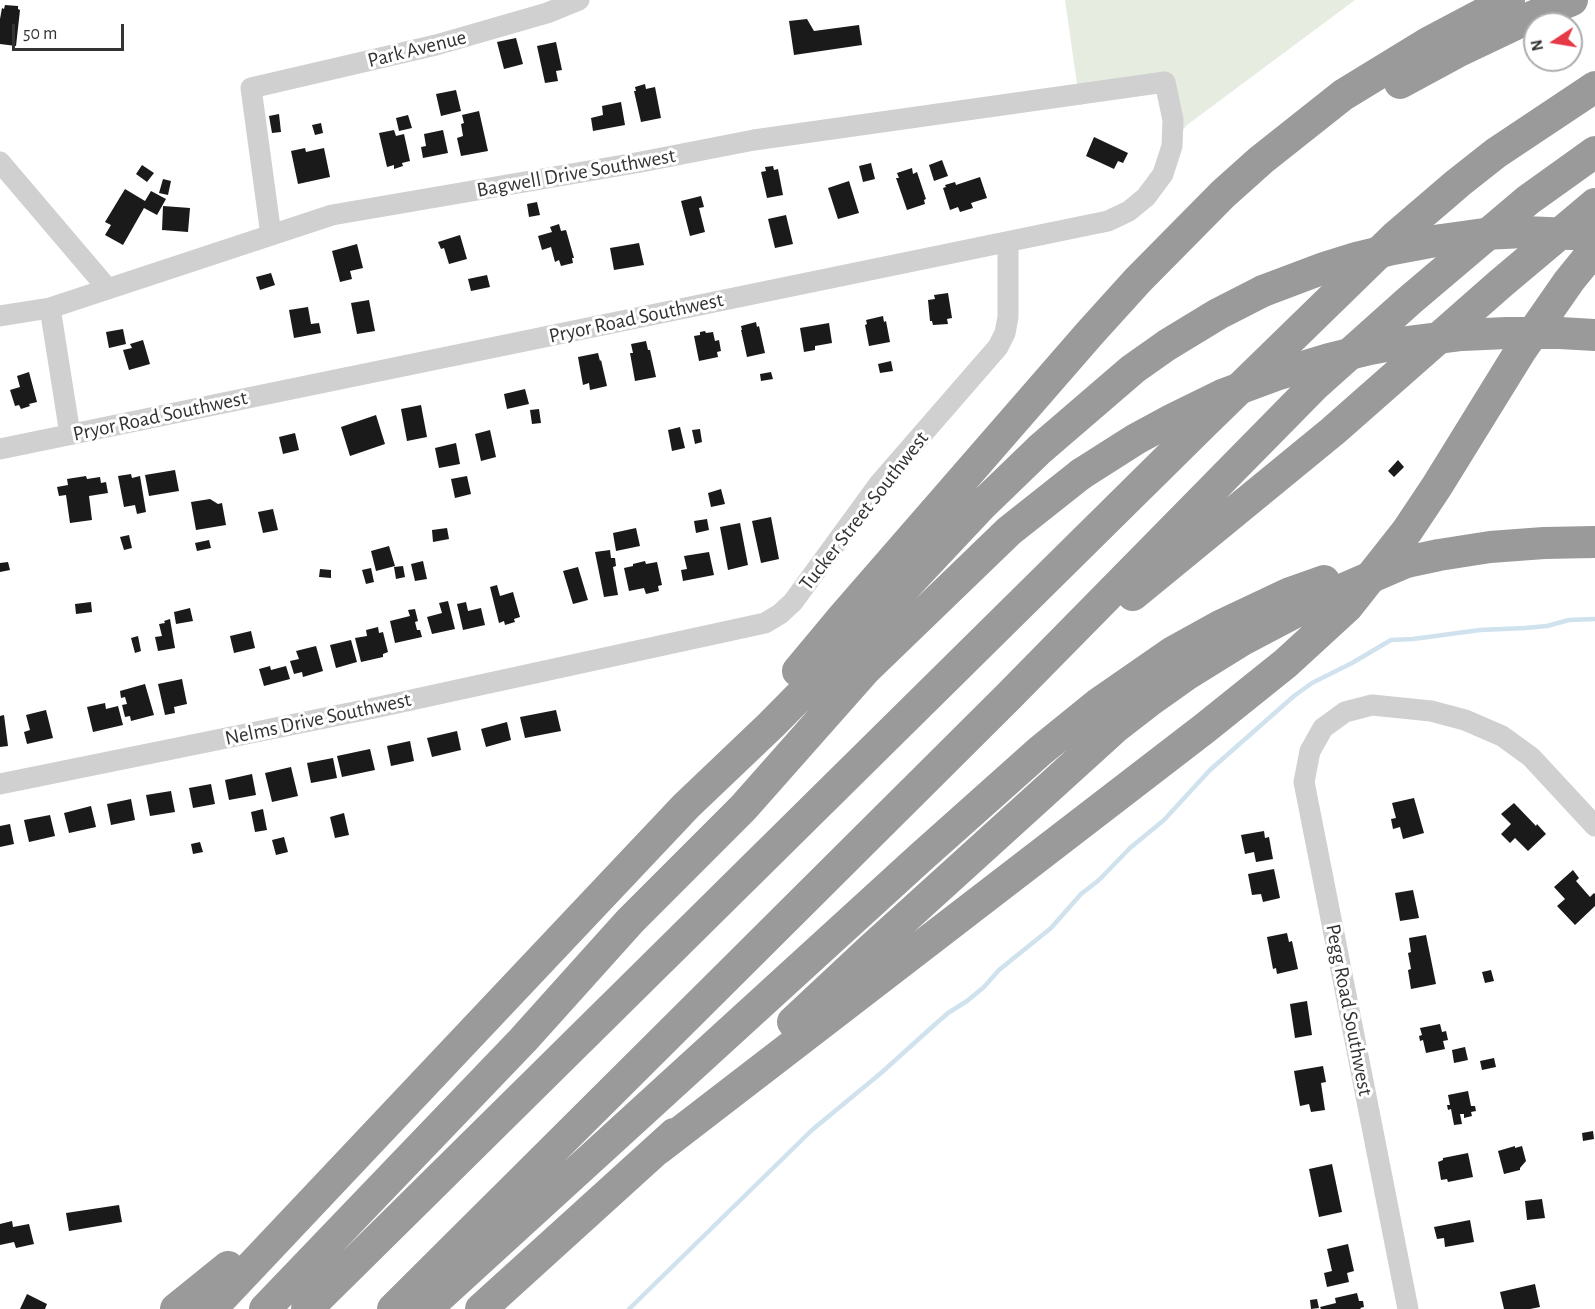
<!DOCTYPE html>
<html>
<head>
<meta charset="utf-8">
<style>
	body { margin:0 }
	#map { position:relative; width:1595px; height:1309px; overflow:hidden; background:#fff; font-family:"Alegreya Sans",sans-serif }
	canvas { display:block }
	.north { position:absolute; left:1523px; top:12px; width:60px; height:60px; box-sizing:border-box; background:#fff; border:2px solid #adadad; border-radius:50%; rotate:258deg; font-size:16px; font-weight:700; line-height:24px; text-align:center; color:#333 }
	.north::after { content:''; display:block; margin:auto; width:21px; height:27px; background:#e63946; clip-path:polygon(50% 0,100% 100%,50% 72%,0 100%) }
	.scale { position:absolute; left:12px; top:24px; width:112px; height:27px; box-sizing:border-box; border:3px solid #333; border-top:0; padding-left:8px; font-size:18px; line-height:21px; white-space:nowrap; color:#333; -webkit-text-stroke:4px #fff; paint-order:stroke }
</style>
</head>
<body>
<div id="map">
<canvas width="1595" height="1309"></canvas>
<div class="north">N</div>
<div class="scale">50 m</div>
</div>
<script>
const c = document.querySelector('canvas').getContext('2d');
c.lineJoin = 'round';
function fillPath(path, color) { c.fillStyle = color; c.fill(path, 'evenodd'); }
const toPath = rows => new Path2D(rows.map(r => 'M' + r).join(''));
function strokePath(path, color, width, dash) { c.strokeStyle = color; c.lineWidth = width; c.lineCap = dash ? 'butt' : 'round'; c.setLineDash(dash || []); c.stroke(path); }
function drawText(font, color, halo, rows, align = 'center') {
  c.font = font + ' "Alegreya Sans",sans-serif'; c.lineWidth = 6; c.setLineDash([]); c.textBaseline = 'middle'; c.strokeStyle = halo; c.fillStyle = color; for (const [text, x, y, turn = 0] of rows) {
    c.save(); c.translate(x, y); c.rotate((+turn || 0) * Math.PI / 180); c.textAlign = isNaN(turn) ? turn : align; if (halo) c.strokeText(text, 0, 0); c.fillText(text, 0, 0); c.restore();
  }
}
const green = toPath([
	[1065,0,1355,0,1187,125,1180,133,1159,79,1080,105]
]);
const stream = toPath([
	[629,1309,812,1130,881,1073,931,1028,948,1013,967,1001,984,987,999,970,1051,928,1081,894,1099,880,1130,848,1164,820,1210,770,1294,696,1312,683,1352,663,1391,640,1413,639,1480,630,1525,628,1547,626,1569,620,1595,619]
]);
const building = toPath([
	[5,5,18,6,18,9,20,10,16,46,0,44,0,19,2,8,4,9],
	[807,19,814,31,859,25,862,45,794,55,789,21],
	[516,38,523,64,504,69,497,42],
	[556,42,562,70,556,71,558,81,545,83,537,46],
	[645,84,646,89,655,87,661,118,641,122,634,91,636,91,635,87],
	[456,90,461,111,441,116,436,94],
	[621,102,625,125,593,131,591,118,603,115,602,106],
	[479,111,488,151,461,156,457,138,463,136,461,124,464,123,462,115],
	[279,114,281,132,272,133,269,116],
	[408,115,412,128,399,131,396,118],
	[321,123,323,133,315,135,312,125],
	[394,130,396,136,404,134,410,161,402,163,403,166,394,169,394,165,387,167,379,133],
	[443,130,448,153,423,158,421,147,426,146,424,134],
	[1094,137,1128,153,1123,163,1118,161,1114,169,1086,156],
	[305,148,306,152,324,148,330,177,298,184,291,151],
	[942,160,948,176,934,181,929,165],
	[871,163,875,179,863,182,859,166],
	[142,165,154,173,147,182,136,174],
	[773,166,774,170,778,169,783,195,767,198,761,172,766,171,765,167],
	[912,168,913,174,917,172,926,199,924,200,925,204,907,210,896,178,899,178,897,173],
	[980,177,987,198,971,203,973,208,960,212,958,207,950,210,943,188,946,187,945,185,955,182,956,185],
	[163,179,171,181,168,195,159,193],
	[849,181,859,213,838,219,828,188],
	[125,189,145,201,151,191,166,199,157,215,144,208,123,245,105,235,111,225,105,222],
	[701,196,704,207,699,208,705,232,690,236,681,201],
	[537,202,540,215,529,217,527,204],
	[163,206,190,208,188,232,162,230],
	[786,215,793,244,775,248,768,219],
	[559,224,561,231,566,230,574,258,572,258,573,263,561,266,559,260,555,262,551,247,542,250,538,236,552,232,550,227],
	[460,235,467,259,449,264,444,248,441,249,438,242],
	[639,243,644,265,614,270,610,248],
	[357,244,363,268,350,271,352,279,340,282,332,251],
	[271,273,275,285,260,290,256,277],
	[487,275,490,287,471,291,468,279],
	[948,293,952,318,947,319,948,324,933,325,932,321,930,321,928,300,935,299,934,295],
	[369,300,375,331,357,334,351,303],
	[308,307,311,324,319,323,321,333,294,338,289,310],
	[883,316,884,322,886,321,890,342,869,346,865,325,867,324,866,320],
	[756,322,757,327,759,326,765,353,747,357,741,330,742,330,741,326],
	[829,323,832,343,815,346,815,350,804,352,800,328],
	[123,329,126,344,109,348,106,332],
	[705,331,706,333,713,332,715,341,719,340,721,351,717,352,718,357,699,361,694,336,700,335,700,332],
	[143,340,150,364,129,370,123,350,132,348,130,344],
	[646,341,648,350,650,350,656,377,635,381,630,353,633,353,631,344],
	[598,353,600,361,601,360,607,386,590,390,589,383,583,385,578,357],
	[891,361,893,371,880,373,878,364],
	[29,372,37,402,29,404,30,406,21,409,19,405,15,406,10,390,20,387,17,376],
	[771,372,773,379,761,381,760,374],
	[525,389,529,404,507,409,504,394],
	[421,405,427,437,407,441,401,409],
	[539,409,541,423,532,424,530,410],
	[376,415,385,444,350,456,341,427],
	[680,427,685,448,672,451,668,430],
	[700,429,702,442,695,444,692,430],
	[490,430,496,457,481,461,475,434],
	[295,433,299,450,283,454,279,437],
	[456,443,460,464,439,468,435,448],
	[1398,460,1404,467,1394,477,1388,471],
	[175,470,179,491,149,496,145,475],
	[131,474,132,478,140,476,146,512,137,514,135,505,124,507,118,476],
	[86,476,87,479,100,477,101,483,106,482,108,493,89,496,92,520,70,523,66,495,59,496,57,487,68,485,67,479],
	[467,476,471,494,455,498,451,479],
	[721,489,725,504,711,507,708,493],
	[210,499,218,504,222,503,226,525,196,530,191,502],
	[273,509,278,530,263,533,258,512],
	[771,517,779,559,761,563,752,521],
	[707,519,709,530,696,533,694,521],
	[740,523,748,565,728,570,720,527],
	[447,528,449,539,433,542,432,530],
	[636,528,640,546,616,551,613,533],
	[129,535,132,548,124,550,120,537],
	[209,540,211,548,197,551,195,543],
	[389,546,395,566,376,571,371,551],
	[610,550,611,558,615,558,616,566,613,567,618,595,604,597,595,552],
	[709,552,714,575,683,581,681,570,687,569,684,556],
	[423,561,427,579,415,581,411,564],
	[645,561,646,564,657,562,662,585,658,586,659,591,646,594,644,588,629,591,624,568,633,566,633,564],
	[8,562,10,570,0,572,0,563],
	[403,566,405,577,396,579,394,567],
	[578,567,588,600,573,604,563,571],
	[371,568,374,582,366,584,362,570],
	[320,569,331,570,331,578,319,577],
	[497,585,500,596,513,592,520,617,514,619,515,622,505,625,504,621,499,623,490,587],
	[448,601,455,629,432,634,427,617,442,613,439,603],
	[91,602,92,612,76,614,75,604],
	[466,602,468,611,481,608,485,625,463,630,457,604],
	[190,608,193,621,176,624,174,612],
	[415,609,418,621,415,622,417,630,420,630,422,637,395,643,390,621,410,616,408,610],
	[170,619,175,648,158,651,155,637,162,636,159,624,165,623,164,621],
	[378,627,379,633,383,632,388,652,383,654,383,657,361,662,355,638,367,636,366,630],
	[251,631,255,648,234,653,230,636],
	[138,636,141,651,135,653,131,638],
	[351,640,357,662,336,668,330,645],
	[316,646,323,671,303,677,302,672,294,674,290,661,299,659,296,651],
	[270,666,271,670,286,666,290,679,264,686,259,669],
	[182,679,187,704,174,707,175,713,165,715,158,684],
	[145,684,154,715,131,721,130,716,125,717,122,705,127,704,125,697,121,698,120,691],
	[105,703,106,709,118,706,123,725,93,732,87,707],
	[46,710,53,738,27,744,24,732,30,730,26,715],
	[556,710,561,731,525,738,520,717],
	[4,715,8,746,0,747,0,716],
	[507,722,511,740,486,747,481,729],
	[457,731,461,750,432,757,427,738],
	[410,741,414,761,391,766,387,746],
	[370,749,375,770,342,777,337,756],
	[333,758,337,778,311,783,307,763],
	[291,767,298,796,272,802,265,773],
	[252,774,256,795,229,800,225,780],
	[211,784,215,804,193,808,189,788],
	[171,791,175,812,150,816,146,795],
	[1414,798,1424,833,1403,839,1400,827,1393,829,1391,819,1396,818,1392,803],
	[131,799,135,820,111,825,107,804],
	[1514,803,1536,826,1537,824,1546,834,1528,851,1515,838,1510,843,1501,834,1511,824,1501,814],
	[91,806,96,827,69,833,64,813],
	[263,809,267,830,255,832,251,812],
	[344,813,349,835,335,838,330,817],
	[50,815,55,836,29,842,24,820],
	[10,824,14,844,0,847,0,826],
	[1264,831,1265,838,1269,837,1273,859,1256,862,1254,852,1245,854,1241,835],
	[284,837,288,852,276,855,272,840],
	[200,842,203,852,193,854,191,844],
	[1274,869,1280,898,1263,902,1261,894,1252,895,1248,874],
	[1573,870,1579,878,1576,881,1590,897,1594,893,1595,894,1595,906,1575,925,1557,906,1565,899,1554,887],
	[1413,890,1419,918,1400,921,1395,893],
	[1287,933,1289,942,1292,941,1298,969,1277,974,1276,968,1273,969,1267,937],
	[1426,935,1436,984,1411,989,1408,970,1411,969,1408,953,1411,952,1409,938],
	[1491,970,1494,981,1485,983,1482,972],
	[1307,1001,1312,1035,1295,1038,1290,1004],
	[1440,1024,1442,1032,1446,1031,1448,1040,1443,1041,1445,1049,1426,1053,1423,1040,1420,1041,1419,1036,1422,1035,1420,1028],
	[1465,1047,1468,1060,1454,1063,1452,1050],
	[1494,1058,1496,1067,1482,1070,1480,1061],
	[1323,1066,1326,1082,1321,1083,1325,1110,1311,1112,1309,1104,1300,1106,1294,1071],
	[1468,1091,1471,1106,1475,1106,1476,1111,1471,1112,1472,1116,1464,1118,1464,1114,1460,1114,1462,1124,1454,1125,1451,1109,1448,1110,1447,1105,1450,1105,1448,1095],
	[1593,1131,1594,1139,1583,1141,1582,1133],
	[1515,1146,1515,1148,1522,1146,1526,1161,1520,1168,1520,1170,1504,1174,1498,1151],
	[1468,1153,1473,1177,1448,1182,1447,1179,1441,1180,1438,1162,1443,1160,1443,1158],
	[1332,1164,1342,1212,1319,1217,1309,1169],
	[1542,1199,1545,1218,1527,1220,1525,1201],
	[119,1205,122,1222,69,1231,66,1213],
	[1470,1220,1474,1242,1445,1247,1444,1238,1437,1239,1434,1227],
	[12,1221,13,1227,29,1224,34,1244,16,1248,14,1242,0,1245,0,1224],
	[1348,1244,1354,1271,1347,1273,1349,1282,1327,1287,1324,1273,1332,1271,1327,1249],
	[1535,1284,1540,1307,1530,1309,1504,1309,1500,1292],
	[1357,1293,1359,1301,1363,1301,1364,1307,1360,1308,1361,1309,1321,1309,1320,1307,1336,1303,1335,1298],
	[27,1294,47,1304,45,1309,20,1309],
	[1317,1299,1319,1308,1311,1309,1310,1300]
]);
const minor = toPath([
	[0,162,108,289],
	[271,235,251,88,436,45,547,13,579,0],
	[50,308,70,434],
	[0,316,50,308,332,215,641,162,754,140,1165,82,1173,120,1172,146,1163,174,1146,197,1129,211,1108,221,0,449],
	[0,784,379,707,765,623,780,614,793,602,879,484,998,347,1005,333,1008,317,1008,242],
	[1408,1309,1304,782,1310,751,1323,728,1345,712,1372,705,1431,711,1465,720,1502,736,1531,757,1595,826]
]);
const highway = toPath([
	[1400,83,1461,50,1522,21,1572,0],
	[1560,333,1595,335],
	[1406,562,1439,555,1490,547,1544,543,1595,542],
	[1133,595,1333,431,1500,284,1595,204],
	[798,671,843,617,1090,333,1138,280,1223,194,1261,160,1343,95,1428,43,1509,0],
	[793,1022,870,950,1117,726,1148,702,1186,675,1244,639,1299,610],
	[658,1149,1205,728,1286,663,1347,607,1407,531,1437,486,1521,350,1569,281,1595,249],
	[176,1309,228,1267],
	[211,1309,686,806,771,725,855,640,981,506,1040,449,1133,369,1167,345,1218,314,1263,291],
	[265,1309,523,1040,630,921,743,808,866,669,1009,531,1081,474],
	[307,1309,1203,424,1395,237,1458,183,1496,153,1595,87],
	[393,1309,1009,696,1315,385,1410,300,1528,200,1595,152],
	[426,1309,920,858,1040,751,1098,704,1173,652,1220,626,1290,593,1324,581],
	[481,1309,674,1134]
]);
const highwayBridge = toPath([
	[1263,291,1324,268,1356,258,1393,249,1441,240,1484,234,1524,232,1595,235],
	[1081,474,1136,439,1173,419,1222,395,1276,375,1329,359,1370,349,1407,342,1462,335,1507,333,1560,333],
	[1318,600,1406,562]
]);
const streetNames = [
	["Park Avenue",417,49,-14],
	["Bagwell Drive Southwest",576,173,-10],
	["Pryor Road Southwest",636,318,-12],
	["Pryor Road Southwest",160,416,-12],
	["Tucker Street Southwest",864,511,-52],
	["Nelms Drive Southwest",318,719,-12],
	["Pegg Road Southwest",1349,1010,79]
];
fillPath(green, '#e6ecdf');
strokePath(stream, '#cfe2ee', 4.5);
fillPath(building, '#1a1a1a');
strokePath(minor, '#d0d0d0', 21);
strokePath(highway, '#9a9a9a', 32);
strokePath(highwayBridge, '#9a9a9a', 32);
drawText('21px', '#333', '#fff', streetNames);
</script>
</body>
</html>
